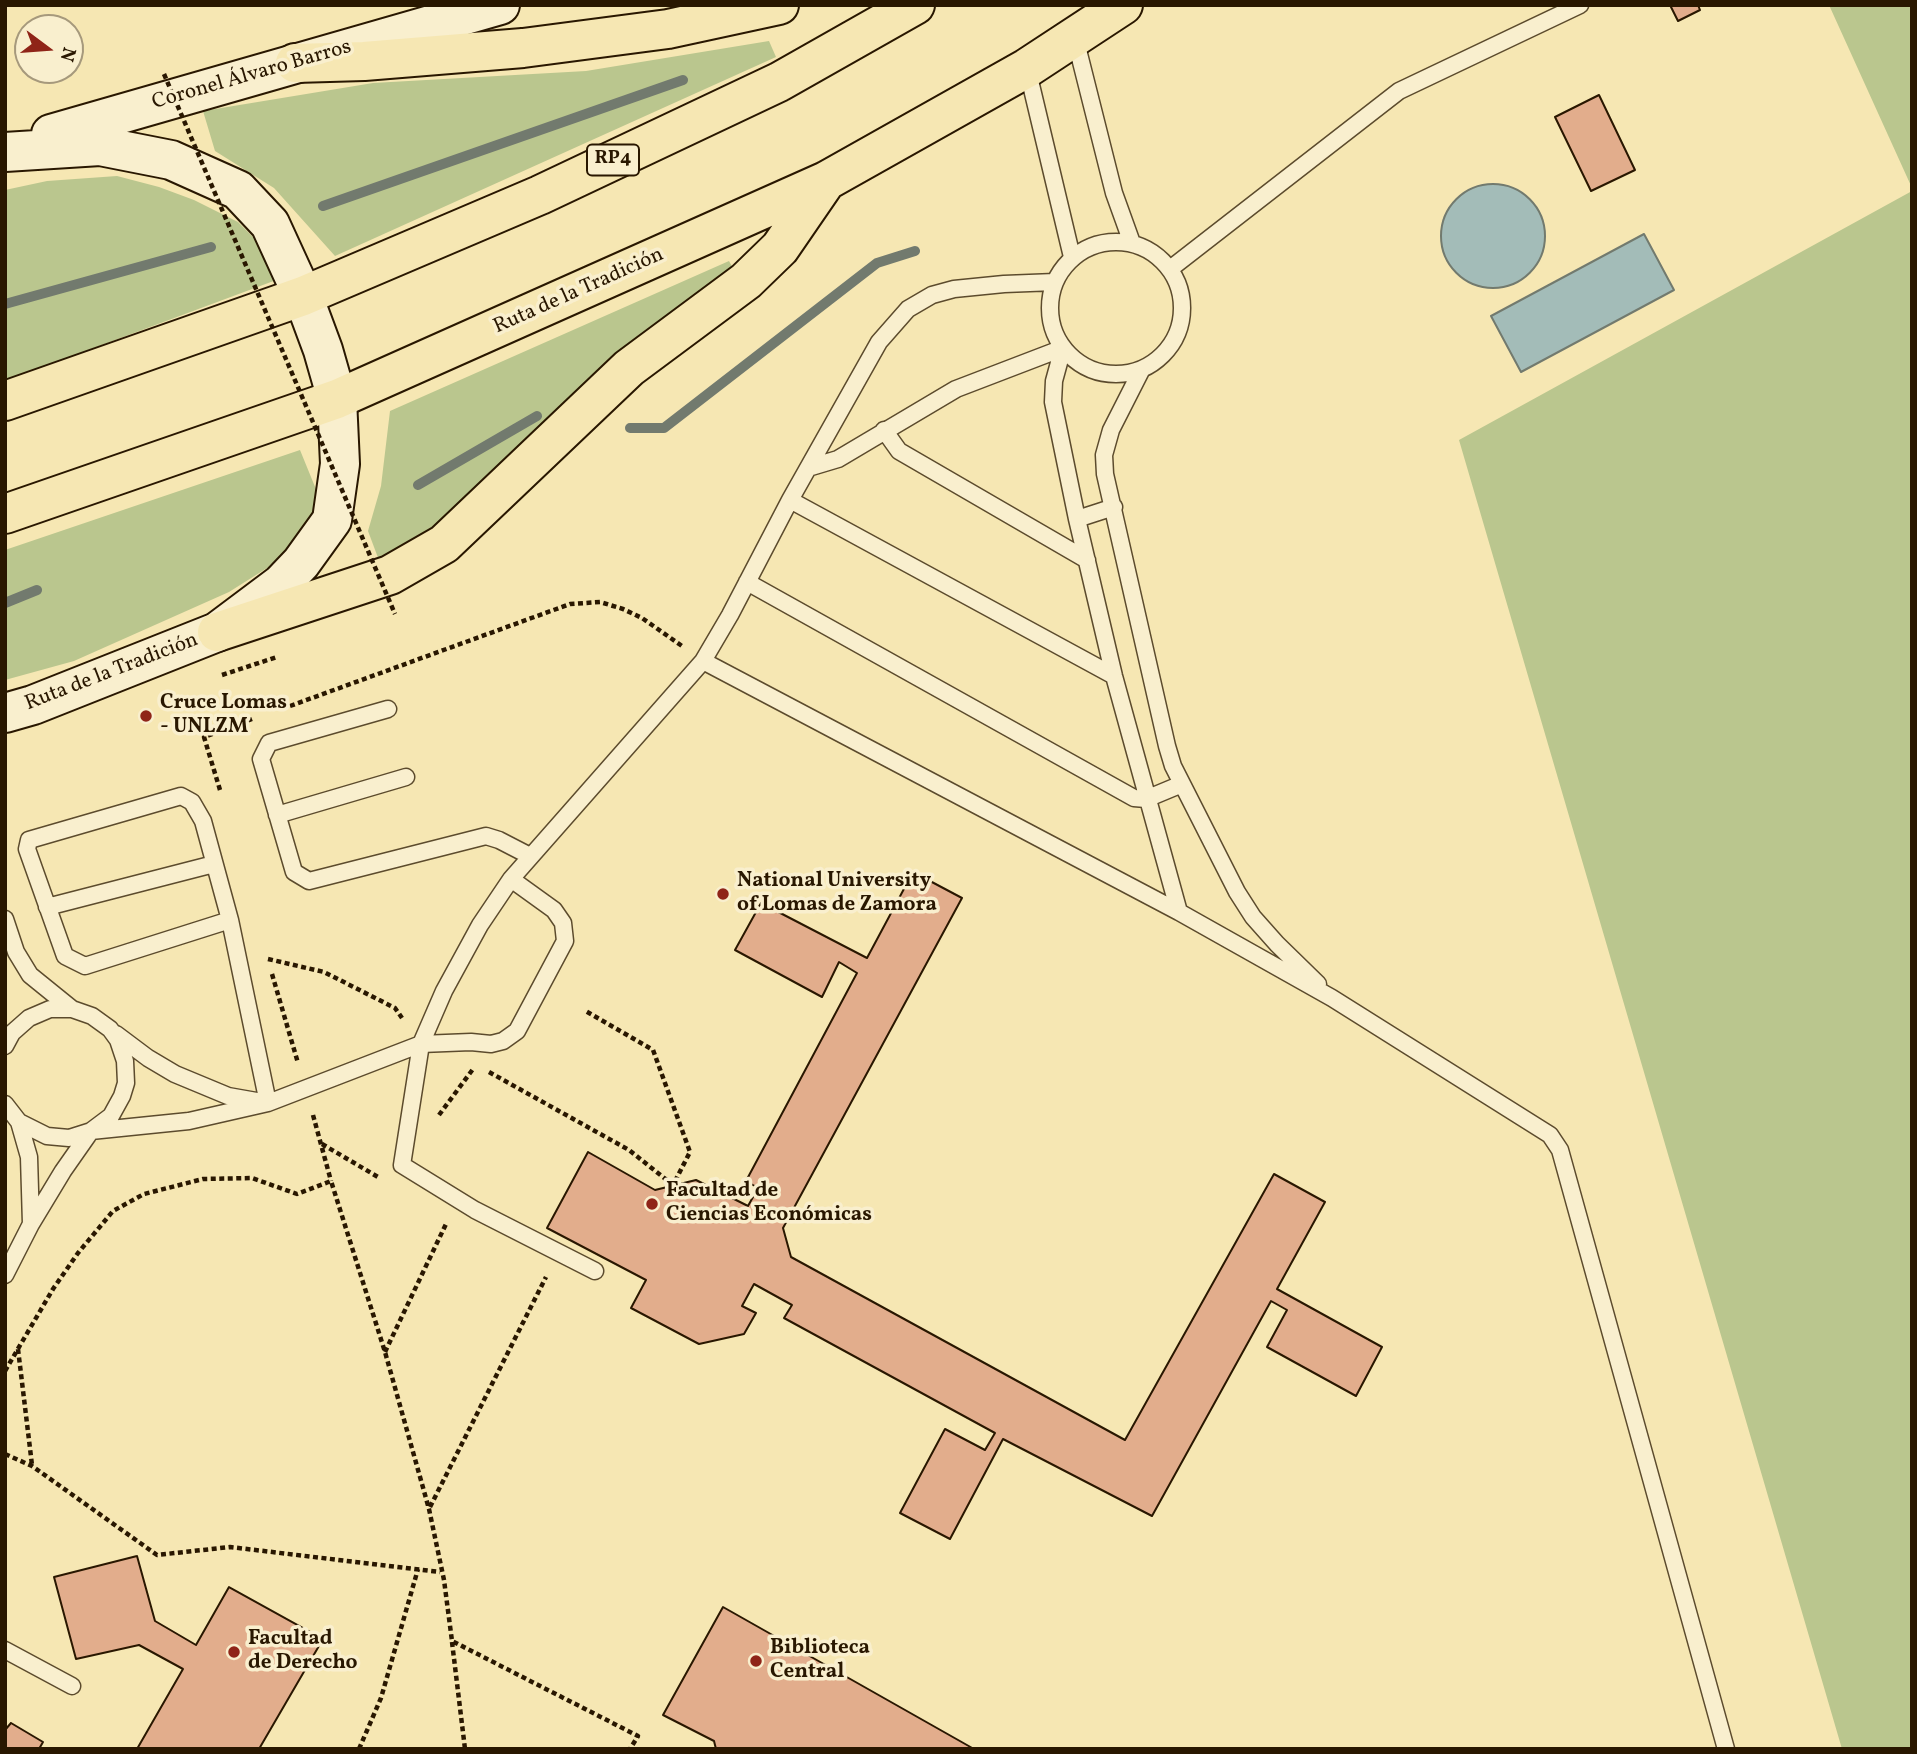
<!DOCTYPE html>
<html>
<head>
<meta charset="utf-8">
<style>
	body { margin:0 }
	#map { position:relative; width:1917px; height:1754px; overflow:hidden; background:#f6e7b3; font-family:Vollkorn,serif }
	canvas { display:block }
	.frame { position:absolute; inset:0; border:7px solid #291700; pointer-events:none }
	.north { position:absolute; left:14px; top:14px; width:70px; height:70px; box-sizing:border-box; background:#f9efce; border:2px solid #a6997c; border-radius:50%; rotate:106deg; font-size:19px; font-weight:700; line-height:28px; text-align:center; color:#291700 }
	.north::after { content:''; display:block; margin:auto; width:24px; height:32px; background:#8f2418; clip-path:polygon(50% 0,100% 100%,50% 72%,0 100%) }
</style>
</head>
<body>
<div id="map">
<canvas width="1917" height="1754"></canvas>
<div class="frame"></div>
<div class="north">N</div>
</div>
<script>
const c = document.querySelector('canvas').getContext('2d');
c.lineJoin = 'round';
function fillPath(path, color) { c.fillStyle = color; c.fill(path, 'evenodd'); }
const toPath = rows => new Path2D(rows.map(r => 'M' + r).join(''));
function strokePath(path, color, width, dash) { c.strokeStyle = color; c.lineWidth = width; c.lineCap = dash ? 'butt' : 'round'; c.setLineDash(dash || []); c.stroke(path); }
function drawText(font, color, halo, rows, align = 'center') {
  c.font = font + ' Vollkorn,serif'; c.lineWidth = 7; c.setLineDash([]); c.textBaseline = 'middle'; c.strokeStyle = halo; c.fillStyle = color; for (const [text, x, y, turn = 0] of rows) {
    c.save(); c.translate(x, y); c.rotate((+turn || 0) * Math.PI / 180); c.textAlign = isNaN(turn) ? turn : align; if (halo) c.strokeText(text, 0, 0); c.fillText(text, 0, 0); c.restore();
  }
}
const green = toPath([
	[1829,5,1912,5,1912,188],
	[769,41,776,57,335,256,274,188,215,151,203,111,373,83,586,71],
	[117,176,159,187,194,200,238,222,264,248,279,279,5,381,5,190,47,181],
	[1912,191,1912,1749,1842,1749,1459,440],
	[729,261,734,270,443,530,380,563,368,531,381,486,390,411],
	[300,450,322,504,275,563,229,592,74,661,5,680,5,550]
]);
const water = toPath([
	'1441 236a52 52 0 1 1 104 0a52 52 0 1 1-104 0Z',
	[1644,234,1674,290,1521,372,1491,316,1644,234]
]);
const stream = toPath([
	[323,206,683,80],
	[5,304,211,247],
	[630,428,664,428,877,263,915,251],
	[418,485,537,416],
	[5,603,37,590]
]);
const building = toPath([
	[1670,5,1698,5,1700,10,1678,21,1670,5],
	[1599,95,1635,170,1591,191,1555,117,1599,95],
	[913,872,962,898,783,1228,791,1257,1125,1440,1274,1174,1325,1202,1277,1289,1382,1347,1356,1396,1267,1347,1287,1310,1271,1301,1152,1516,1003,1439,950,1539,900,1513,945,1429,985,1450,995,1433,784,1318,792,1305,754,1284,742,1306,756,1313,744,1334,699,1344,631,1308,646,1280,547,1228,588,1152,655,1190,696,1180,748,1206,758,1188,746,1181,857,973,839,962,822,997,735,950,761,903,867,958,913,872],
	[137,1556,155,1621,196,1645,229,1587,323,1639,259,1749,137,1749,183,1669,139,1645,76,1659,54,1577,137,1556],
	[723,1607,974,1749,716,1749,714,1741,663,1715,723,1607],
	[11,1723,43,1742,39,1749,5,1749,5,1730,11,1723]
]);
const path = toPath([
	[222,675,277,657],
	[290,706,570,604,600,602,623,609,642,618,682,646],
	[220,790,204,737,252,719],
	[268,959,324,972,395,1008,402,1018],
	[272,974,298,1063],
	[489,1072,629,1150,673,1185,690,1152,653,1050,584,1010],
	[313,1115,331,1181],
	[439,1115,473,1069],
	[322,1144,378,1177],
	[18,1349,32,1465],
	[385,1352,446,1224],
	[5,1371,53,1289,78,1253,113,1211,144,1194,203,1179,252,1178,297,1194,331,1181,385,1352,429,1509,444,1580,452,1641,638,1736,630,1749],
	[5,1454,32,1466,157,1555,230,1547,440,1572],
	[430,1507,546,1277],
	[452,1642,465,1749],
	[359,1749,381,1698,418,1569]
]);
const service = toPath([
	[1075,38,1114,193,1132,243],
	[1027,68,1072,257],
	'1050 308a66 66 0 1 1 132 0a66 66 0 1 1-132 0Z',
	[1170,269,1399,91,1580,5],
	[1063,348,1054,381,1053,402,1077,519,1114,676,1179,912],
	[1142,369,1111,430,1104,455,1105,474,1167,746,1173,766,1237,892,1253,917,1277,944,1318,984],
	[884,430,899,451,1087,560],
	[808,468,838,459,956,389,1063,348],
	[790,500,1114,676],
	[1077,519,1114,507],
	[747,582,1134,798,1146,799,1182,784],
	[703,661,1179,912,1332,998,1550,1135,1560,1150,1726,1749],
	[388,709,269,743,261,759,294,872,309,881,486,836,499,840,530,856],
	[277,815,406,777],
	[511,879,554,910,563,923,565,941,517,1031,503,1041,491,1044,471,1042,421,1044,402,1165,475,1210,595,1271],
	[47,907,214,864],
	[5,919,16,952,30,975,72,1009],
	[230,920,85,966,65,956,27,849,29,840,181,796,192,802,203,821,230,920,268,1103],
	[116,1034,148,1058,175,1074,228,1096,262,1102],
	[5,1046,12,1033,29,1018,50,1009,72,1009,92,1016,110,1029,118,1040,125,1061,126,1083,122,1096,111,1116,91,1131,69,1138,47,1136,19,1122,5,1104],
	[19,1122,29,1157,31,1224],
	[5,1275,31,1224,63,1171,91,1131,189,1121,268,1103,421,1044,444,991,480,925,511,879,703,661,730,615,790,500,879,342,908,309,932,295,954,289,1004,284,1055,282],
	[5,1650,72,1686]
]);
const secondary = toPath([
	[51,134,500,5],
	[5,152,100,146,171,160,238,190,270,224,303,296,323,350,337,399,340,464,332,520,301,563,281,584,217,632,33,705,5,713]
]);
const primary = toPath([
	[295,63,364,61,523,48,668,29,779,5],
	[5,401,303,296,540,195,779,82,915,5],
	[5,514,337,399,826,181,1027,68,1123,5],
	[217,632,390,575,444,544,629,368,746,281,780,248,826,181]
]);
const pathBridge = toPath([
	[164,74,395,614]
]);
const markers = [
	[146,716,7,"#8f2418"],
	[723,894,7,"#8f2418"],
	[652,1204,7,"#8f2418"],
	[234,1652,7,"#8f2418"],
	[756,1661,7,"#8f2418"]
];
const shields = [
	[613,160,52]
];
const shieldNames = [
	["RP4",613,160]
];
const streetNames = [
	["Coronel Álvaro Barros",252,76,-16],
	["Ruta de la Tradición",579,292,-24],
	["Ruta de la Tradición",112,673,-21]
];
const poiNames = [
	["Cruce Lomas",160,704],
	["- UNLZM",160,728],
	["National University",737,882],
	["of Lomas de Zamora",737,906],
	["Facultad de",666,1192],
	["Ciencias Económicas",666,1216],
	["Facultad",248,1640],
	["de Derecho",248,1664],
	["Biblioteca",770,1649],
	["Central",770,1673]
];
fillPath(green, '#bac68e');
fillPath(water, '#a3bcb8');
strokePath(water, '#727a6e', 2);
strokePath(stream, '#727a6e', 10);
fillPath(building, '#e2ad8c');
strokePath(building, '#291700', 2);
strokePath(service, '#5c4b2d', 19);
strokePath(secondary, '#291700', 42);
strokePath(primary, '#291700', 42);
strokePath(path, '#291700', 4.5, [5, 3.5]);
strokePath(service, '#f9efce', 16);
strokePath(secondary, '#f9efce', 38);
strokePath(primary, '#f6e7b3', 38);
strokePath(pathBridge, '#291700', 4.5, [5, 3.5]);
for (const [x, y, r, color] of markers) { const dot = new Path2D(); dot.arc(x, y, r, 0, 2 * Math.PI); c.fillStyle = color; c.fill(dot); strokePath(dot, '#f9efce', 2.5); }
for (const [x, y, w] of shields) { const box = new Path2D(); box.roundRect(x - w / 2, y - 15.5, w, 31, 5); c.fillStyle = '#f9efce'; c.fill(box); strokePath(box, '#291700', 2); }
drawText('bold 19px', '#291700', null, shieldNames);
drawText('21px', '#291700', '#f9efce', streetNames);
drawText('bold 21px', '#291700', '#f9efce', poiNames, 'left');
</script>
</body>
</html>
